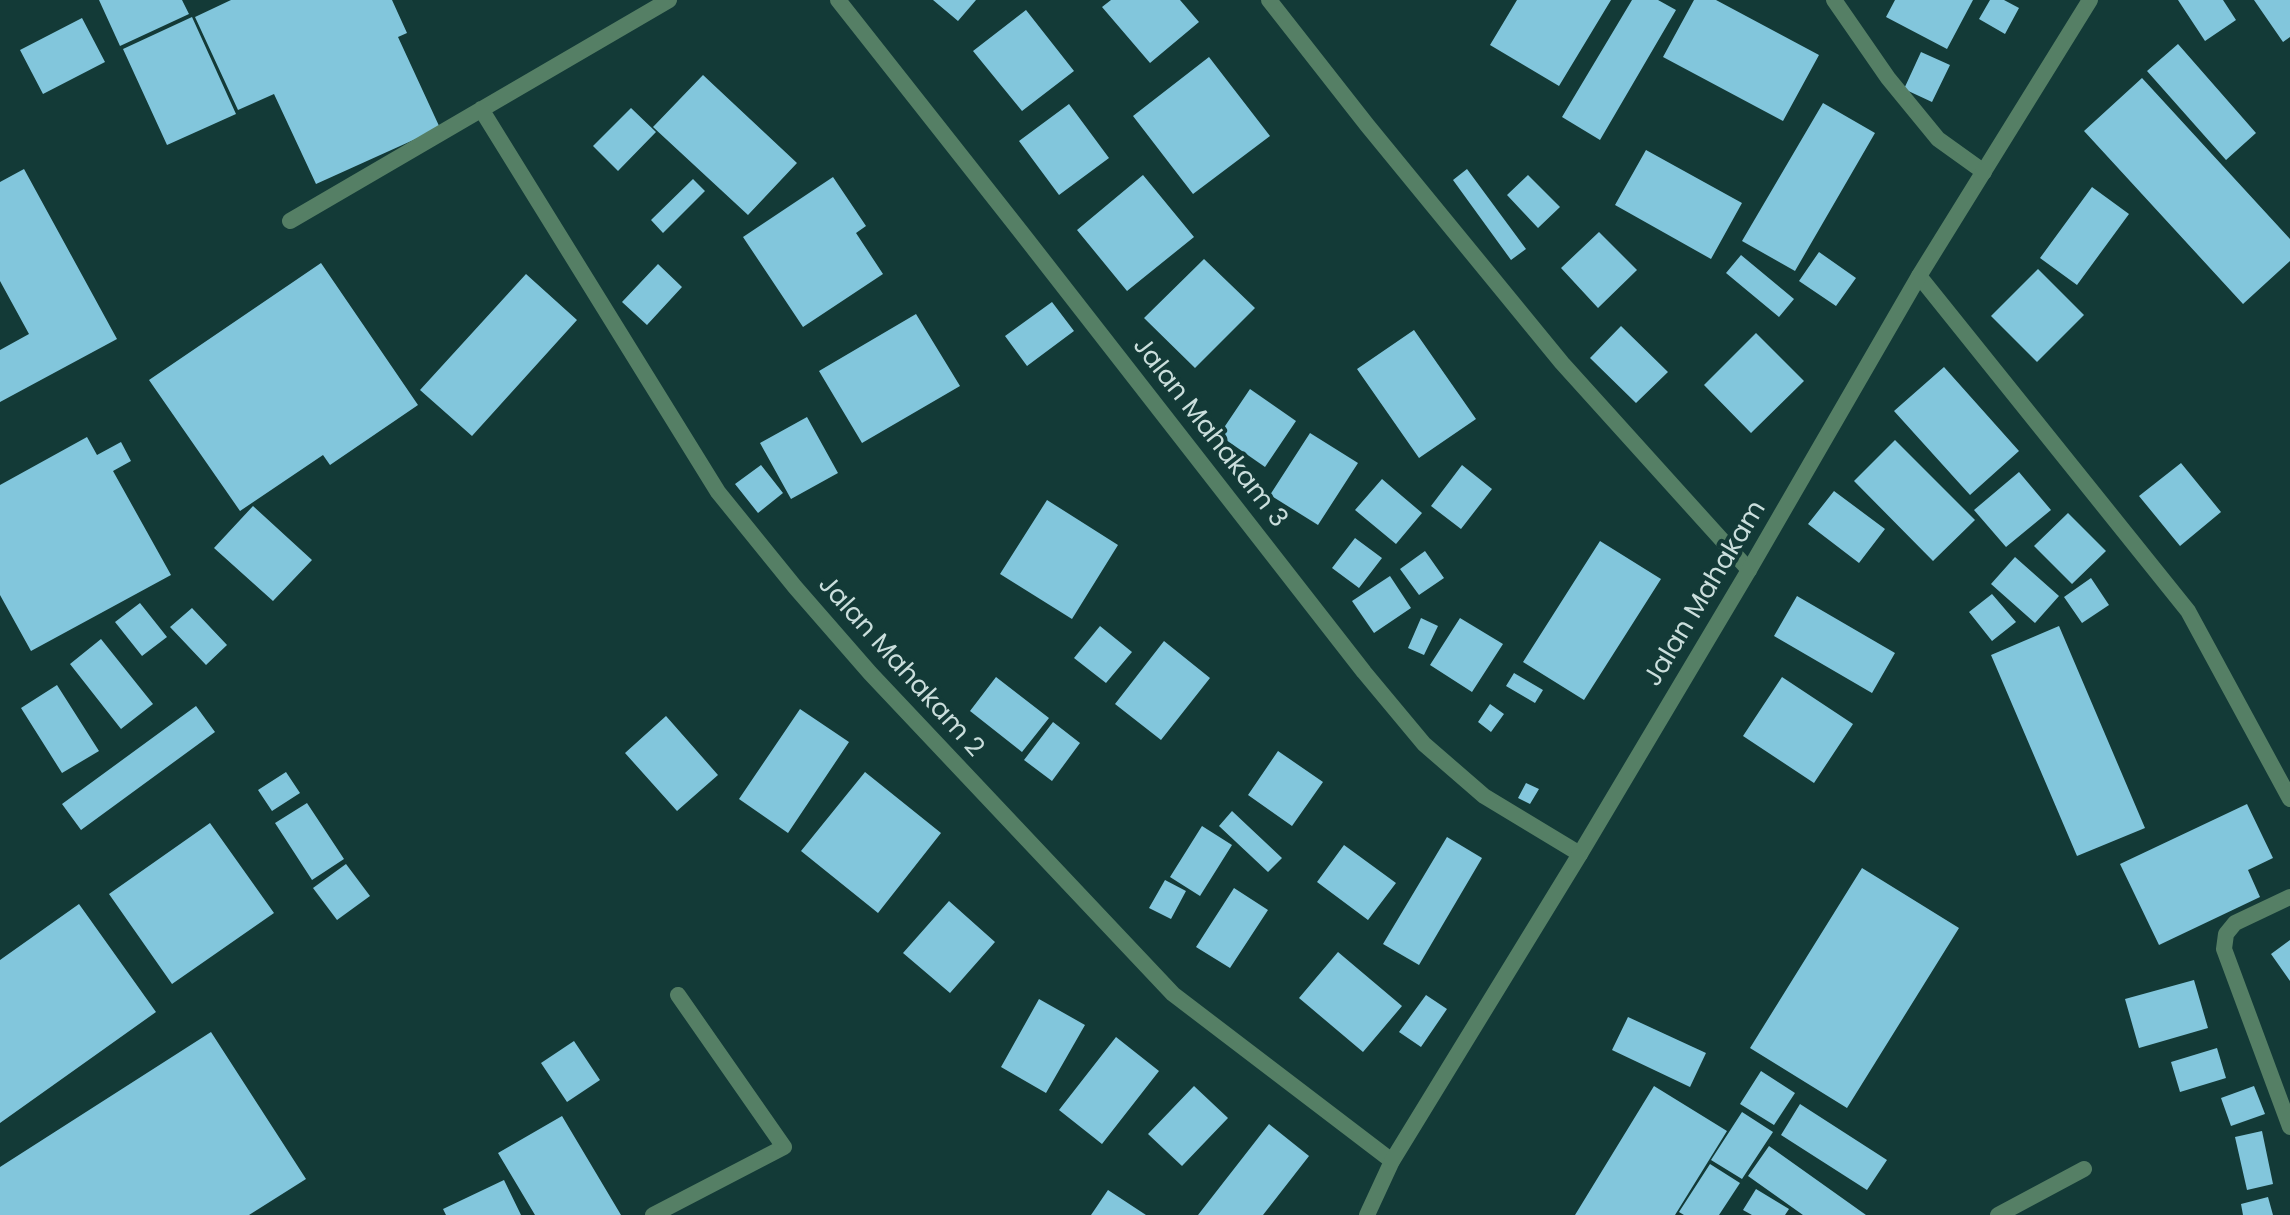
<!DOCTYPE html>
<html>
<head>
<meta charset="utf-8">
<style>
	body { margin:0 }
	canvas { display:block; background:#133a37 }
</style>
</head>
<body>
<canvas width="2290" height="1215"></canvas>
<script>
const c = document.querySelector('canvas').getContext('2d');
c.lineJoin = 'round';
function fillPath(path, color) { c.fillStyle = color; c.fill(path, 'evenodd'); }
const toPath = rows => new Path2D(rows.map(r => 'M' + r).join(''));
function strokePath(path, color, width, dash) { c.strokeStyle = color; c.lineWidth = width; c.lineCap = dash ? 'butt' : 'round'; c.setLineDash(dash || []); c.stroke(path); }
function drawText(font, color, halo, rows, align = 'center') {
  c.font = font + ' Poppins,sans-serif'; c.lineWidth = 8; c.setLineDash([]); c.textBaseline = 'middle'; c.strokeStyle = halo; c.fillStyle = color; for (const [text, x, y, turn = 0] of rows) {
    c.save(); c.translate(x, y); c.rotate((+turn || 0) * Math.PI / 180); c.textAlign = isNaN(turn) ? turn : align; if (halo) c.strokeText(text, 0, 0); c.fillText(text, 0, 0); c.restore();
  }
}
const building = toPath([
	[99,0,182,0,189,14,120,46],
	[231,0,392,0,407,33,398,37,440,128,316,184,274,94,238,110,195,17],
	[933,0,976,0,958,21],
	[1111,0,1180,0,1199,22,1150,63,1102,7],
	[1517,0,1611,0,1559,86,1490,45],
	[1632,0,1658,0,1676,10,1600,140,1562,117],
	[1694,0,1716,0,1819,55,1783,121,1663,57],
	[1895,0,1973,0,1947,49,1886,17],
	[1990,0,2004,0,2019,8,2005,34,1979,19],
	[2178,0,2223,0,2236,20,2205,41],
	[2254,0,2290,0,2290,37,2283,42],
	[1026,10,1074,71,1022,111,973,51],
	[192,17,236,114,167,145,123,49],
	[82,18,105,62,43,94,20,50],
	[2178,44,2256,133,2226,160,2147,71],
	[1921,52,1950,65,1932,102,1904,89],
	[1209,57,1270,136,1193,194,1133,116],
	[703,75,797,163,748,215,653,127],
	[2142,78,2290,239,2290,261,2243,304,2084,131],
	[1823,103,1875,133,1795,271,1742,241],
	[1069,104,1109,158,1059,195,1019,141],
	[631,108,656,132,618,171,593,146],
	[1646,150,1742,203,1711,259,1615,205],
	[24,169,117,339,0,402,0,350,29,334,0,281,0,182],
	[1467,169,1526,249,1511,260,1453,180],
	[1143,175,1194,237,1127,291,1077,230],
	[1528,175,1560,207,1538,228,1507,195],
	[833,177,866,226,856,233,883,274,803,327,743,237],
	[693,179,705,191,663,233,651,220],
	[2092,187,2129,214,2077,285,2040,258],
	[1599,232,1637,270,1598,308,1561,268],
	[1819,252,1856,278,1836,306,1799,281],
	[1741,255,1794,299,1779,317,1726,273],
	[1204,259,1255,308,1195,368,1144,318],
	[321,263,418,405,330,465,323,455,240,511,149,380],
	[658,264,682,287,647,325,622,302],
	[2038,269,2084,315,2037,362,1991,316],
	[526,274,577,320,472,436,420,390],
	[1052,302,1074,331,1027,366,1005,336],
	[916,314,960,386,862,443,819,371],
	[1621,326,1668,372,1636,403,1590,358],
	[1414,330,1476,419,1419,458,1357,369],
	[1756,333,1804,381,1751,433,1704,385],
	[1944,367,2019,451,1970,495,1894,411],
	[1250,389,1296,421,1265,467,1219,435],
	[807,417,838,473,791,499,760,443],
	[1310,433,1358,463,1318,525,1270,495],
	[87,437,97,455,121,442,131,461,113,471,171,575,31,651,0,595,0,485],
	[1895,440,1975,520,1933,561,1854,481],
	[2181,463,2221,512,2180,546,2139,496],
	[761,465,783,493,758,513,735,484],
	[1462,465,1492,489,1461,529,1431,506],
	[2019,472,2051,510,2006,547,1974,510],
	[1382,479,1422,513,1396,544,1355,510],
	[1834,491,1885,529,1859,563,1808,524],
	[1047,500,1118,545,1072,619,1000,574],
	[253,506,312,560,273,601,214,548],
	[2068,513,2106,551,2072,584,2034,546],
	[1355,538,1382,558,1359,588,1332,568],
	[1600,541,1661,579,1584,700,1523,662],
	[1425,551,1444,578,1419,595,1400,569],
	[2015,557,2059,596,2035,623,1991,584],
	[1390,576,1411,608,1374,633,1352,601],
	[2091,578,2109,605,2082,623,2064,597],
	[1992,594,2016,622,1992,641,1969,612],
	[1797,596,1895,653,1872,693,1774,636],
	[140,603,167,637,142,656,115,622],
	[192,608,227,645,206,665,170,627],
	[1421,618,1438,626,1424,655,1408,648],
	[1460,618,1503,644,1472,692,1430,665],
	[1100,626,1132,652,1106,683,1074,658],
	[2059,626,2145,828,2077,856,1991,655],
	[101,639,153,704,121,729,70,664],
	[1164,641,1210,678,1161,740,1115,704],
	[1514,673,1543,690,1535,703,1506,686],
	[996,677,1049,718,1022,752,970,711],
	[1782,677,1853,724,1814,783,1743,736],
	[57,685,99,751,62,773,21,708],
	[1490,704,1504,714,1491,732,1478,722],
	[196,706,215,732,81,830,62,804],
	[800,709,849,742,788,833,739,799],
	[666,716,718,775,677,811,625,753],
	[1053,722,1080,743,1052,781,1024,760],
	[1278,751,1323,782,1292,826,1248,795],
	[286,772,300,793,272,811,258,790],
	[865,772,941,833,878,913,801,851],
	[1526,783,1539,789,1530,804,1518,798],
	[307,803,344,859,312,880,275,823],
	[2247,804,2273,858,2248,870,2260,897,2159,945,2120,864],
	[1232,811,1282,858,1268,872,1219,826],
	[210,823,274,913,172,984,109,894],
	[1202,826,1232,845,1200,896,1170,877],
	[1447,837,1482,858,1419,965,1383,944],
	[1344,845,1396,883,1368,920,1317,882],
	[346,864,370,896,337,920,313,888],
	[1862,868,1959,928,1847,1108,1750,1048],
	[1165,880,1186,891,1171,919,1149,908],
	[1234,888,1268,910,1230,968,1196,947],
	[949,901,995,942,950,993,903,953],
	[79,904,156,1012,0,1123,0,960],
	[2290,940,2290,981,2271,954],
	[1338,952,1402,1006,1363,1052,1299,998],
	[2194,980,2208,1028,2139,1048,2125,999],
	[1426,995,1447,1009,1421,1047,1399,1032],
	[1039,999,1085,1025,1046,1093,1001,1067],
	[1628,1017,1706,1053,1690,1087,1612,1050],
	[211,1032,306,1179,249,1215,0,1215,0,1167],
	[1116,1037,1159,1071,1102,1144,1059,1110],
	[574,1041,600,1080,567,1102,541,1063],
	[2217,1048,2226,1078,2180,1092,2171,1062],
	[1761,1071,1795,1093,1774,1125,1740,1104],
	[1194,1086,1228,1118,1182,1166,1148,1134],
	[1654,1086,1727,1131,1675,1215,1575,1215],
	[2254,1086,2265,1114,2231,1126,2221,1098],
	[1800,1104,1887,1160,1867,1190,1781,1135],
	[1742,1112,1773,1132,1742,1179,1711,1160],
	[562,1116,621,1215,535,1215,498,1153],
	[1269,1124,1309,1156,1263,1215,1198,1215],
	[2262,1131,2273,1184,2247,1190,2235,1137],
	[1769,1146,1866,1215,1803,1215,1748,1176],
	[1710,1164,1740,1183,1719,1215,1684,1215,1679,1212],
	[504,1180,521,1215,446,1215,443,1209],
	[1756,1189,1789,1209,1785,1215,1752,1215,1743,1210],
	[1108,1190,1146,1215,1091,1215],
	[2268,1197,2273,1215,2243,1215,2241,1204]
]);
const minor = toPath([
	[838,0,1021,232,1364,672,1424,744,1484,796,1580,854],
	[1269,0,1367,125,1562,363,1749,570],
	[1834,0,1888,78,1938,139,1984,172],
	[481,109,718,492,795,587,870,673,1173,994,1392,1161],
	[290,221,669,0],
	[1919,276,2188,611,2290,799],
	[2290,897,2235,923,2226,934,2224,949,2290,1127],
	[653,1215,784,1147,678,995],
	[1998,1215,2084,1169]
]);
const tertiary = toPath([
	[1367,1215,1392,1161,1580,854,1749,570,1919,276,2090,0]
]);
const streetNames = [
	["Jalan Mahakam 3",1209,433,52],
	["Jalan Mahakam",1706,594,-59],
	["Jalan Mahakam 2",900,667,48]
];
fillPath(building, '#82c6dc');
strokePath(minor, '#557f65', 16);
strokePath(tertiary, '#557f65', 16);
drawText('26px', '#cadedc', '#133a37', streetNames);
</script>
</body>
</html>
